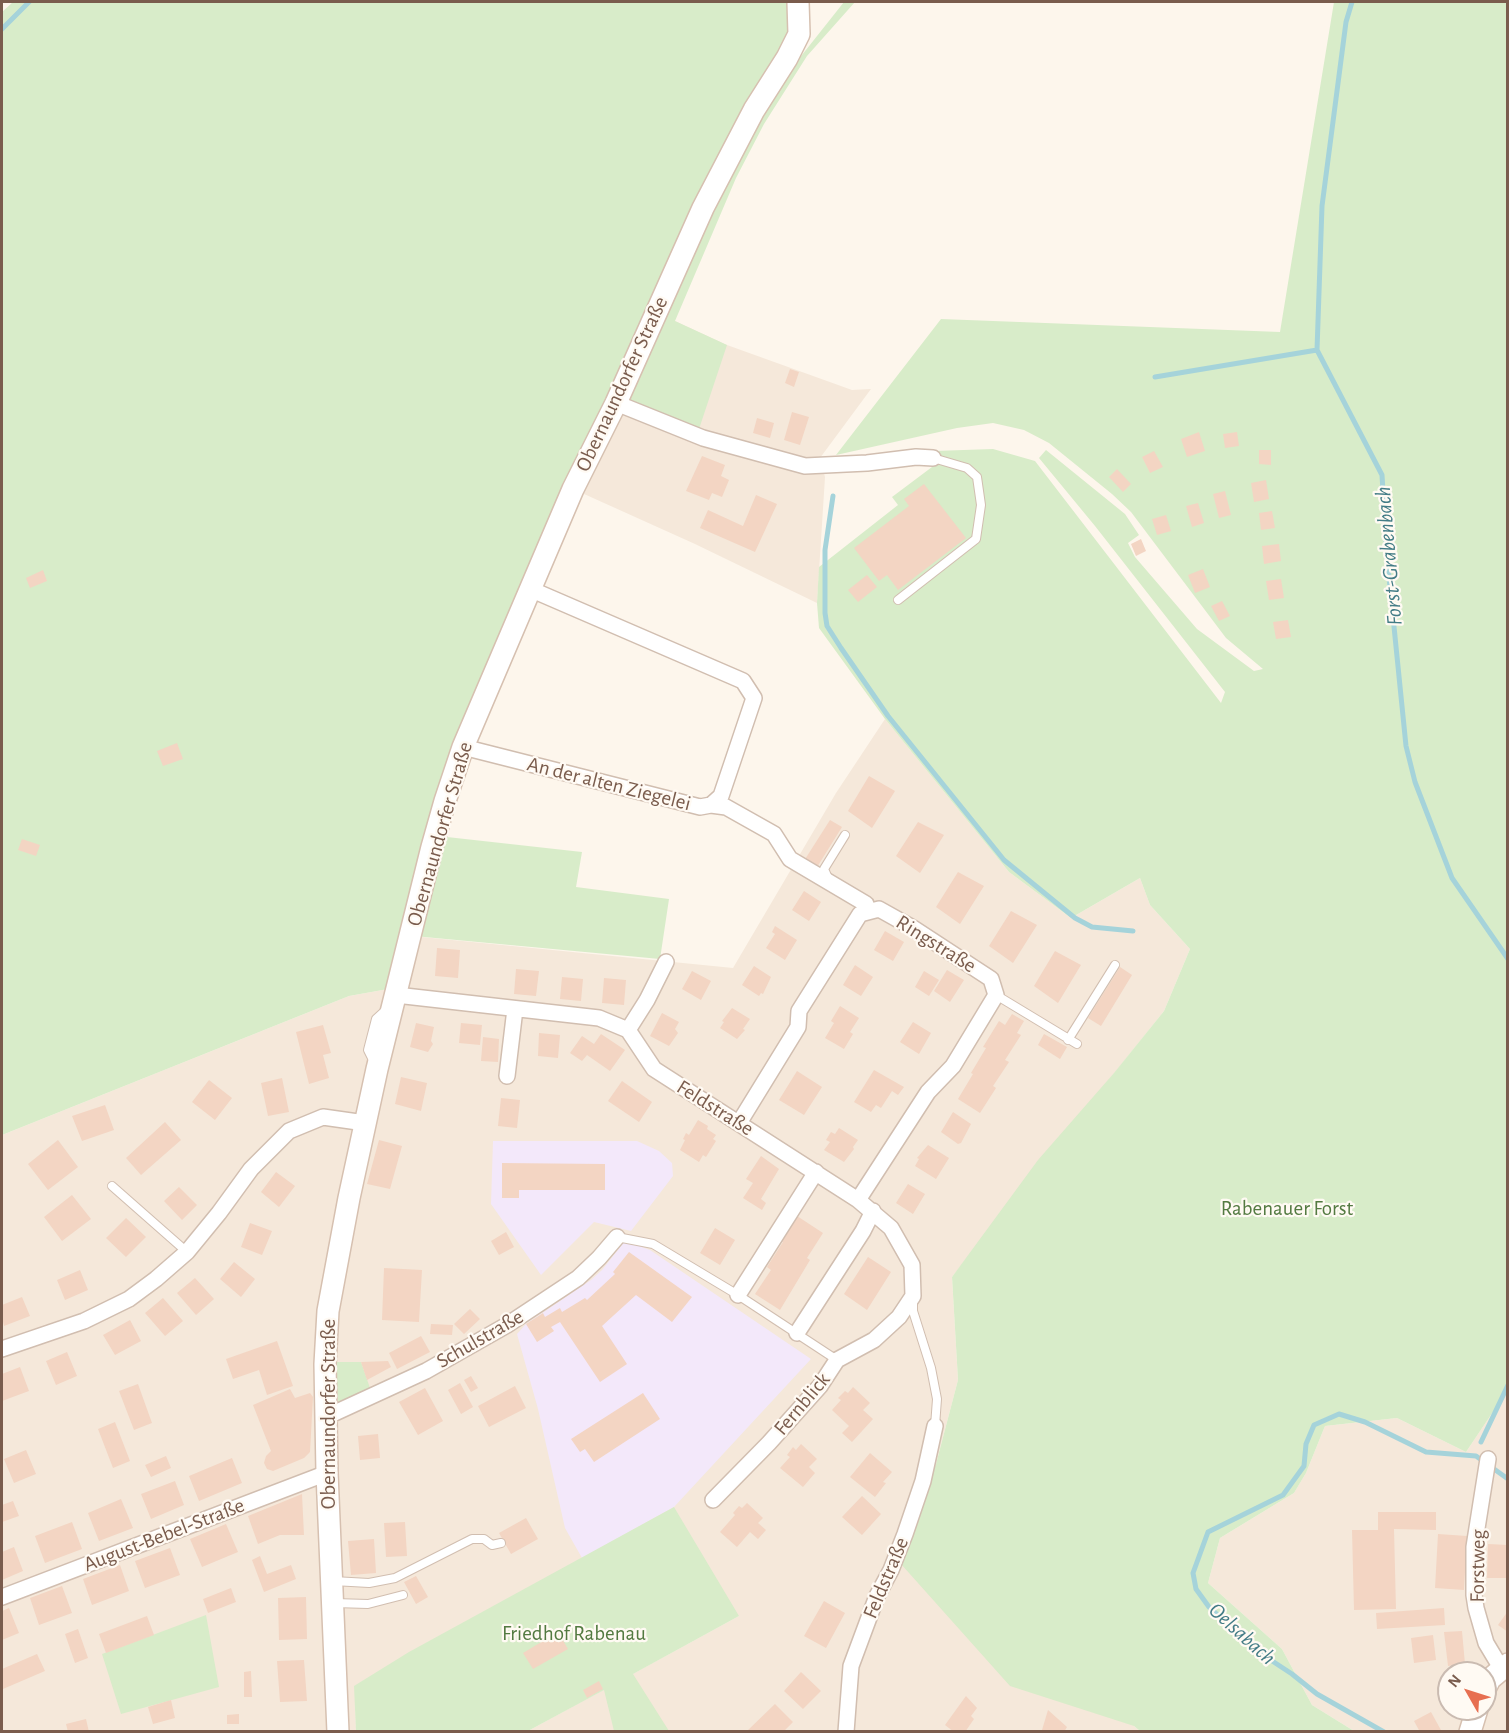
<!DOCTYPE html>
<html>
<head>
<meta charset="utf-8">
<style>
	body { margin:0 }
	#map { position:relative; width:1509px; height:1733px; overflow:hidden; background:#fdf6ec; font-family:"Alegreya Sans",sans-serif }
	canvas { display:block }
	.frame { position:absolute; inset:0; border:3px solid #7a5c4d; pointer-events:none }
	.north { position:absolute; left:1437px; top:1661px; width:60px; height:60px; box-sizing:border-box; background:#fffaf3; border:2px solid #cabbb1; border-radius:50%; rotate:309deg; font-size:16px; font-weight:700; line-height:24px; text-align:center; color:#7a5c4d }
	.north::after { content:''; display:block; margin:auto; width:21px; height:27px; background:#e76f51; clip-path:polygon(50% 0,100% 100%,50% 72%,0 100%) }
</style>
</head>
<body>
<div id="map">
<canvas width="1509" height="1733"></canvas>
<div class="frame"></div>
<div class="north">N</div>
</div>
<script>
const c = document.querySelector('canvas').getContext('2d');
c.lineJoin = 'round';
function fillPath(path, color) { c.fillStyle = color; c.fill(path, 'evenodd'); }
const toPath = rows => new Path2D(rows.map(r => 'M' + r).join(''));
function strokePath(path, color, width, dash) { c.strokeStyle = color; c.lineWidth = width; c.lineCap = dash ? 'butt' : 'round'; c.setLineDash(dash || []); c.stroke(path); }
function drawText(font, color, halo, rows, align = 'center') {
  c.font = font + ' "Alegreya Sans",sans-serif'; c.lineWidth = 4.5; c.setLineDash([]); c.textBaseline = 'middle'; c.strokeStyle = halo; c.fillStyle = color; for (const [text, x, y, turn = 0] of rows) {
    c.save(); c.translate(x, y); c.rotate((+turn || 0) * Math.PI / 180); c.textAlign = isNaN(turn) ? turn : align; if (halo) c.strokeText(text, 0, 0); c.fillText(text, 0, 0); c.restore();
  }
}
const residential = toPath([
	[675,321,727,345,852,390,871,389,820,458,825,477,817,603,695,544,573,489],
	[885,719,1009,872,1071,918,1140,878,1150,905,1190,949,1164,1011,952,1277,958,1380,936,1464,1134,1726,1140,1731,528,1731,739,1616,582,1558,355,1686,356,1731,2,1732,2,1135,349,996,388,989,402,935,733,968,836,793],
	[1507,1391,1507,1731,1354,1731,1312,1705,1282,1649,1208,1583,1220,1538,1294,1493,1306,1473,1325,1426,1397,1418,1466,1452],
	[1449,1673,1485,1673,1485,1709,1449,1709]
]);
const education = toPath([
	[493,1141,637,1141,659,1151,672,1163,673,1176,631,1231,594,1222,541,1275,491,1204],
	[625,1241,650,1250,811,1359,674,1507,582,1558,565,1528,538,1409,517,1334,526,1324,591,1280,602,1270]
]);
const green = toPath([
	[13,2,798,2,799,34,754,110,667,313,710,219,753,133,794,65,844,2,855,2,807,56,764,124,736,178,675,321,727,345,699,429,631,406,626,397,656,314,429,835,582,852,576,887,669,899,660,959,403,935,388,989,349,996,2,1135,2,12],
	[1334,2,1507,2,1507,1391,1466,1452,1397,1418,1325,1426,1306,1473,1294,1493,1220,1538,1208,1583,1282,1649,1312,1705,1354,1731,1140,1731,1134,1726,1010,1686,901,1564,936,1464,958,1380,952,1277,1038,1160,1114,1073,1164,1011,1190,949,1150,905,1140,878,1071,918,1009,872,885,719,819,628,817,603,819,567,898,505,892,497,932,467,934,451,993,449,1035,461,1221,703,1225,692,1095,526,1039,458,1046,450,1125,514,1139,535,1128,543,1135,557,1197,629,1254,671,1263,669,1226,638,1131,512,1112,494,1049,443,1024,430,993,423,957,428,836,455,941,319,1280,332],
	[336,1362,361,1362,370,1388,338,1404],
	[674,1507,739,1616,633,1674,669,1731,614,1731,604,1690,528,1731,356,1731,354,1686,409,1652],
	[206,1615,219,1687,121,1714,102,1654]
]);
const stream = toPath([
	[1352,2,1346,22,1322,206,1317,350,1382,475,1387,557,1406,746,1415,782,1452,878,1508,959],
	[2,29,29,2],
	[1155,377,1317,350],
	[833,496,825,550,825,613,827,626,841,648,888,716,1004,860,1075,918,1092,927,1133,931],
	[1481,1442,1508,1385],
	[1384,1732,1317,1694,1292,1674,1257,1651,1209,1607,1196,1589,1193,1573,1208,1532,1283,1495,1304,1466,1306,1444,1314,1425,1339,1414,1365,1422,1426,1452,1476,1456,1508,1479]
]);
const building = toPath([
	[790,369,799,372,794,387,785,383],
	[792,412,809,417,800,445,784,440],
	[757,418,774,423,770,438,753,433],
	[1199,432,1205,451,1187,457,1181,439],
	[1237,432,1239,446,1225,448,1223,434],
	[1259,450,1271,450,1271,465,1259,464],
	[1154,451,1163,467,1150,473,1142,457],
	[702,456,725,465,721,476,729,480,722,497,712,493,709,500,686,491],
	[1117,469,1131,484,1123,492,1109,477],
	[1266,480,1269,499,1254,502,1251,483],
	[924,484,966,538,898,590,887,575,879,581,854,548,909,506,904,499],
	[1225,491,1231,515,1219,518,1213,494],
	[756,495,777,504,755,552,700,528,708,510,743,526],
	[1198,503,1204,523,1192,527,1186,506],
	[1272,511,1275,528,1261,530,1259,513],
	[1166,515,1171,531,1157,535,1152,519],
	[1141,539,1146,551,1136,556,1131,544],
	[1279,544,1281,561,1264,564,1262,546],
	[1203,569,1210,587,1195,593,1188,575],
	[43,570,47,581,30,588,26,578],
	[867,575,877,587,858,602,848,590],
	[1281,579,1284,598,1269,600,1266,581],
	[1222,601,1230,616,1219,621,1211,606],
	[1288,620,1291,637,1276,639,1273,622],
	[177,743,183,759,163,766,157,751],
	[869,776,895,791,872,828,848,811],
	[830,820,842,827,814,872,802,864],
	[918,822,944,835,920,873,896,856],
	[22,839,40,845,36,856,18,850],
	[958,872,984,886,960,924,936,907],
	[804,891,821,902,809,921,792,910],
	[1011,911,1037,925,1013,963,989,946],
	[775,926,797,940,785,960,766,948,775,934,772,932],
	[885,931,904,942,893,961,874,950],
	[437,948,460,950,458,978,435,976],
	[1055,951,1081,965,1058,1003,1034,986],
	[855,965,873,977,861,996,843,985],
	[754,966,771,977,763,994,761,993,759,996,742,985],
	[1120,967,1132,975,1101,1026,1088,1018],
	[516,969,539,971,536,996,514,994],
	[947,970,964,980,950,1002,934,991],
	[692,971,711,981,701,1000,682,989],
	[924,971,939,980,929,996,915,987],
	[562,977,583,979,581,1001,560,999],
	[604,978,626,980,624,1005,602,1003],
	[840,1006,859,1018,850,1032,853,1034,844,1049,825,1038,834,1023,831,1021],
	[732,1008,750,1019,743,1029,745,1030,737,1039,720,1028,724,1022,722,1021],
	[662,1013,679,1022,675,1029,678,1033,669,1046,650,1036],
	[1012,1014,1024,1021,1017,1033,1021,1035,1005,1060,1009,1062,993,1086,996,1088,980,1113,958,1099,973,1074,971,1073,986,1048,983,1047,999,1021,1005,1025],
	[913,1022,931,1033,919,1054,900,1042],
	[416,1023,434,1027,431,1041,433,1044,428,1052,410,1047],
	[461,1023,482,1025,480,1045,459,1043],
	[323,1025,331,1053,323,1055,329,1078,309,1084,296,1032],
	[539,1033,560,1035,558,1058,538,1056],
	[601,1034,625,1050,610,1071,587,1055,582,1061,570,1053,582,1036,594,1044],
	[1044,1034,1067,1047,1060,1059,1038,1045],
	[483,1037,499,1039,498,1062,481,1061],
	[874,1070,904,1087,898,1095,892,1091,881,1108,876,1105,871,1112,854,1102],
	[797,1071,822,1087,804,1115,779,1100],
	[401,1077,427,1083,421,1111,395,1104],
	[282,1078,289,1112,268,1116,261,1083],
	[209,1080,232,1098,215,1120,192,1102],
	[622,1081,652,1102,639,1122,608,1101],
	[501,1098,520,1100,517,1128,498,1126],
	[105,1105,114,1130,82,1141,72,1116],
	[953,1112,971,1124,961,1143,958,1144,941,1132],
	[698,1120,708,1126,707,1129,716,1135,713,1139,716,1141,706,1157,703,1155,699,1162,680,1150,685,1140,683,1139,686,1133,689,1135],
	[165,1122,181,1140,141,1175,126,1158],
	[839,1128,858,1140,853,1147,854,1149,844,1162,824,1150,830,1142,826,1140,831,1132,835,1134],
	[58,1140,78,1167,48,1190,28,1164],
	[379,1140,402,1146,390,1189,367,1184],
	[928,1145,949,1158,936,1179,915,1166,919,1159,917,1158],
	[761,1156,779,1169,761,1199,766,1203,762,1210,743,1198,753,1183,746,1179],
	[502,1163,605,1164,605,1190,519,1190,519,1198,502,1198],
	[276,1172,295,1186,279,1207,261,1192],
	[908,1184,925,1194,913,1214,896,1203],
	[179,1187,197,1205,182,1220,164,1201],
	[72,1195,91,1219,62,1241,44,1217],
	[797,1216,823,1233,807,1258,810,1260,780,1310,755,1294,771,1270,767,1267,783,1242,781,1241],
	[126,1218,146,1237,126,1257,106,1238],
	[250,1223,272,1231,262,1255,241,1247],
	[715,1228,735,1240,720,1265,700,1253],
	[506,1232,514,1247,499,1255,491,1241],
	[629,1252,692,1297,672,1322,636,1295,602,1326,627,1364,600,1382,560,1322,551,1327,554,1331,537,1342,526,1324,543,1313,545,1317,560,1308,562,1312,585,1298,587,1300,615,1274,613,1272],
	[868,1257,891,1272,867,1310,844,1294],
	[234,1262,255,1279,241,1297,220,1279],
	[384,1268,422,1270,419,1322,382,1320],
	[80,1270,88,1290,65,1300,57,1280],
	[195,1278,214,1299,196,1315,177,1293],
	[22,1297,30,1316,4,1326,2,1318,2,1305],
	[163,1298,183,1321,165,1336,145,1313],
	[470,1309,480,1319,464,1334,454,1324],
	[130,1320,141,1341,115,1355,103,1335],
	[431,1324,453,1325,452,1335,430,1334],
	[421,1336,430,1352,397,1369,389,1353],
	[277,1341,293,1386,267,1395,259,1370,233,1379,226,1359],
	[67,1352,77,1376,56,1385,46,1361],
	[388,1361,391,1367,367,1380,361,1362],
	[20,1367,29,1391,2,1401,2,1374],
	[471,1376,478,1388,471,1392,464,1380],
	[460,1383,473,1407,461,1414,448,1390],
	[138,1384,152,1423,134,1430,119,1391],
	[515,1386,526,1408,489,1427,478,1406],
	[853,1387,870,1403,863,1410,873,1419,852,1442,842,1433,849,1426,832,1410,841,1400,838,1398,845,1391,848,1393],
	[425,1388,443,1421,418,1435,399,1402],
	[290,1389,295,1398,310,1393,313,1397,310,1452,304,1458,273,1471,267,1469,264,1463,266,1456,271,1451,253,1405],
	[643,1393,660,1419,594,1462,585,1449,580,1452,571,1439],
	[115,1422,130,1461,113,1468,98,1429],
	[378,1434,380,1458,360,1460,358,1436],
	[801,1444,817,1459,809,1467,815,1473,803,1487,780,1468,790,1457,787,1455,793,1447,796,1450],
	[26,1450,36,1474,14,1483,4,1459],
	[870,1453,892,1472,883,1482,886,1483,875,1497,850,1477],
	[166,1456,171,1468,151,1477,145,1465],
	[232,1458,242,1483,199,1501,189,1476],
	[175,1481,184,1505,151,1519,141,1494],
	[302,1494,304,1535,280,1535,258,1544,248,1516],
	[862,1496,881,1514,862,1535,842,1517],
	[121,1499,133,1528,99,1541,88,1513],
	[13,1501,19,1516,2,1522,2,1505],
	[747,1503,763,1518,758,1523,766,1530,758,1539,750,1532,737,1547,720,1532,735,1515,733,1513,739,1506,742,1508],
	[1378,1512,1436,1512,1436,1530,1394,1529,1396,1609,1354,1610,1352,1530,1378,1530],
	[526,1518,538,1539,511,1554,499,1533],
	[72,1522,82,1549,45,1563,35,1536],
	[405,1522,407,1556,386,1557,384,1523],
	[226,1524,238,1552,202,1567,190,1539],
	[1438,1534,1467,1536,1464,1590,1435,1588],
	[374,1539,376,1573,351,1575,348,1541],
	[1488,1544,1508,1545,1508,1578,1487,1578],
	[14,1547,23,1571,2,1580,2,1552],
	[170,1548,180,1575,145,1588,135,1561],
	[260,1556,267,1574,291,1565,296,1579,264,1592,252,1560],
	[120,1565,129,1591,92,1605,83,1579],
	[416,1576,428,1597,416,1604,404,1582],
	[62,1586,72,1613,39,1625,30,1598],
	[231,1588,236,1602,208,1613,203,1599],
	[306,1597,307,1639,279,1640,278,1598],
	[824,1601,845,1613,826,1648,804,1636],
	[9,1608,19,1633,2,1640,2,1611],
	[1444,1608,1445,1625,1377,1629,1376,1613],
	[1508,1611,1508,1632,1498,1625],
	[147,1616,154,1635,106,1653,99,1634],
	[78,1629,88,1658,75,1663,65,1634],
	[1462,1631,1465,1664,1448,1666,1444,1632],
	[558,1632,568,1649,533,1669,523,1653],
	[1433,1635,1436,1660,1414,1663,1411,1638],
	[37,1654,45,1671,3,1689,2,1669],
	[304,1660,307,1701,280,1702,277,1661],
	[251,1671,252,1697,244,1697,244,1672],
	[801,1672,821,1691,803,1709,784,1691],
	[599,1681,603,1689,587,1698,583,1690],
	[966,1696,977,1708,971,1716,974,1719,965,1732,954,1732,945,1725],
	[171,1700,175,1718,153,1724,148,1707],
	[775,1704,793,1722,783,1732,746,1732],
	[1048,1710,1067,1727,1064,1732,1042,1730],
	[1431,1712,1442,1732,1420,1732,1414,1721],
	[239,1714,239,1724,227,1724,227,1715],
	[86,1719,89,1732,68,1732,66,1724]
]);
const lane = toPath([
	[898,600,976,539,981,505,977,477,967,468,933,458],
	[828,878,824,869,845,835],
	[996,995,1077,1044],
	[1068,1040,1115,965],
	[374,1062,368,1050,376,1019,387,1009],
	[112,1186,187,1252],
	[617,1237,653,1244,738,1295,837,1360],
	[913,1302,913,1311,931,1368,937,1399,935,1426],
	[333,1581,369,1583,395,1578,472,1539,484,1539,492,1545,501,1543],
	[334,1603,368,1604,403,1595]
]);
const street = toPath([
	[616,403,703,438,805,466,867,463,916,457,933,458],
	[463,747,700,807,711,805,721,796,754,698,743,681,530,589],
	[711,805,726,807,774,834,790,859,866,904],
	[396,995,599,1018,628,1030,654,1069,858,1200,891,1228,912,1265,913,1296,899,1317,874,1340,837,1360,820,1386,769,1443,713,1500],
	[628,1030,647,1000,666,962],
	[507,1076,515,1009],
	[739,1123,798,1027,799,1011,860,914,879,909,913,928,991,979,996,995,953,1066,928,1092,858,1200],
	[738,1295,816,1172],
	[797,1333,863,1231,873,1211],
	[2,1349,84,1321,129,1299,156,1279,187,1252,219,1213,251,1169,289,1131,323,1117,365,1123],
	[326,1417,426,1371,507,1325,578,1278,599,1258,617,1237],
	[1488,1459,1474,1547,1474,1595,1476,1608,1486,1643,1501,1668],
	[2,1597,327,1473],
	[846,1732,851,1666,877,1596,891,1570,905,1534,923,1481,935,1426]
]);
const secondary = toPath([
	[1485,1689,1490,1679,1508,1664],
	[338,1732,327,1473,325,1364,328,1311,349,1198,377,1069,432,847,445,801,463,747,573,489,616,403,703,208,754,110,787,58,799,34,798,2],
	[1470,1732,1477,1709]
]);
const streetNames = [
	["Obernaundorfer Straße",622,384,-65],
	["An der alten Ziegelei",609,784,14],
	["Obernaundorfer Straße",440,834,-74],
	["Ringstraße",936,944,32],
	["Feldstraße",715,1108,32],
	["Schulstraße",480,1339,-30],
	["Fernblick",802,1404,-50],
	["Obernaundorfer Straße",329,1414,-90],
	["August-Bebel-Straße",164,1535,-21],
	["Forstweg",1478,1566,-89],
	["Feldstraße",886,1578,-67]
];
const parkNames = [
	["Rabenauer Forst",1287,1209],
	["Friedhof Rabenau",574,1634]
];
const waterNames = [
	["Forst-Grabenbach",1389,556,-95],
	["Oelsabach",1242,1634,42]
];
fillPath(residential, '#f5e8da');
fillPath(education, '#f3e8fa');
fillPath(green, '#d8ecc9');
strokePath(stream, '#a5d3da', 5);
fillPath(building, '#f3d5c3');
strokePath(lane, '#d1beb0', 10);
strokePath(street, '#d1beb0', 18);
strokePath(secondary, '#d6c0b0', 24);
strokePath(lane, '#fff', 8);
strokePath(street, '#fff', 15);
strokePath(secondary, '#fff', 21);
drawText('21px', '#7a5c4d', '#fffaf3', streetNames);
drawText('21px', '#537a41', '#fffaf3', parkNames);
drawText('italic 22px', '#437c86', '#fffaf3', waterNames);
</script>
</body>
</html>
